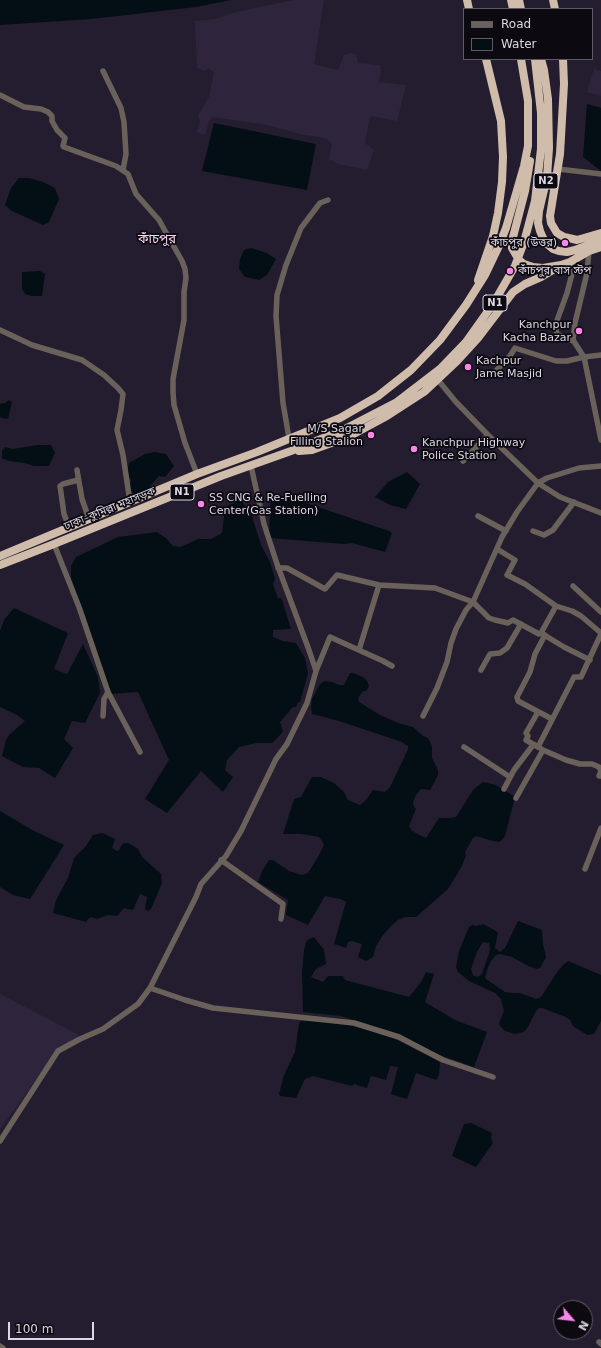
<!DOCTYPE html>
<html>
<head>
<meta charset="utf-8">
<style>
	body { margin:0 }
	#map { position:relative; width:601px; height:1348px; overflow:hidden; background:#241d2f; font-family:"DejaVu Sans",sans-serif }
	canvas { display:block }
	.legend { position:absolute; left:463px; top:8px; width:130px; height:52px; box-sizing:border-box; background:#0c0911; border:1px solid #5f5b65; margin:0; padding:5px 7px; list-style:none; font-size:12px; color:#dbd7e3 }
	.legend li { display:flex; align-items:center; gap:8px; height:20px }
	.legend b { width:20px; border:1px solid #5f5b65 }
	.north { position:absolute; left:553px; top:1300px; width:40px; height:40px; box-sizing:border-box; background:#0c0911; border:1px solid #5f5b65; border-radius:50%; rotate:118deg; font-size:11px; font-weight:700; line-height:16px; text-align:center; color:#dbd7e3 }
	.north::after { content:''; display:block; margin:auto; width:14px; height:18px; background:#fa87e7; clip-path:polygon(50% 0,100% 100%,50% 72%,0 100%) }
	.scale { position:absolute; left:8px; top:1322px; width:86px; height:18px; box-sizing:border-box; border:2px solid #dbd7e3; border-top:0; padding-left:5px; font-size:12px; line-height:14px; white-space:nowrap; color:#dbd7e3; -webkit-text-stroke:3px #0c0911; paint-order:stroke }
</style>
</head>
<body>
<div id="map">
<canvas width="601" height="1348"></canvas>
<ul class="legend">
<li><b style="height:5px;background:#6a625a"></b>Road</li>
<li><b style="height:11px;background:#030f14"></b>Water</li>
</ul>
<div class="north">N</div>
<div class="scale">100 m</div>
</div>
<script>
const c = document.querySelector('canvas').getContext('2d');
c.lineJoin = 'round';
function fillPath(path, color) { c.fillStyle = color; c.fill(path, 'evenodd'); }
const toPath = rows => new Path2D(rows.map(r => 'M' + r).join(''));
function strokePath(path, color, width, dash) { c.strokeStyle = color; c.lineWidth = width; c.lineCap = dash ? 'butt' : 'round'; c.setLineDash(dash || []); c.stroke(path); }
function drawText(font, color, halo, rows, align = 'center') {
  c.font = font + ' "DejaVu Sans","Noto Sans Bengali",sans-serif'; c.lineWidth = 3.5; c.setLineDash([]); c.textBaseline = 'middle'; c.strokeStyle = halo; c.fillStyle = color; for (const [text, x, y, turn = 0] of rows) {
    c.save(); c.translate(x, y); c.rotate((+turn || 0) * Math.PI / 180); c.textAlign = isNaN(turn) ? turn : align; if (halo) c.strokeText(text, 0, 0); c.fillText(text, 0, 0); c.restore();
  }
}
const built = toPath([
	[293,0,324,0,314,64,338,70,344,55,350,53,356,54,358,63,380,65,381,71,379,82,406,85,397,121,371,116,369,121,365,143,374,150,367,170,338,164,329,159,332,144,327,139,313,136,299,134,286,130,262,124,213,117,209,121,205,135,197,132,200,121,198,115,209,97,214,73,209,68,205,71,197,68,195,21,216,19,232,13],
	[594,69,601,71,601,96,587,92],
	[0,994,79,1035,44,1069,0,1129]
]);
const water = toPath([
	[0,0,231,0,196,7,91,19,0,25],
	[587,104,601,108,601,171,583,157],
	[214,123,316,144,307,190,202,171],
	[19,178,29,178,43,182,55,188,59,199,49,222,43,225,12,211,5,205,11,188],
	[251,248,267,253,276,259,267,275,259,280,245,277,239,269,240,259,244,250],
	[40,271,45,274,42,296,32,296,25,294,22,289,22,272],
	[9,400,12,402,8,419,2,418,0,417,0,404,5,403],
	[37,445,51,445,55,453,49,466,34,466,24,463,9,461,2,458,2,451,5,447,13,449],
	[154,452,166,454,174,466,165,477,159,476,142,495,135,495,129,489,131,480,127,473,129,463,145,454],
	[407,472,420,484,406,509,390,505,375,497,388,482],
	[291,498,389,531,392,533,385,552,352,543,344,544,269,538,271,499],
	[241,501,251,513,261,545,270,562,275,579,273,584,278,598,281,598,282,600,291,629,273,630,273,637,283,641,296,643,305,658,308,673,300,702,298,702,296,707,293,707,280,722,283,732,272,743,257,743,239,747,227,760,225,770,233,777,223,792,201,771,167,813,145,799,169,760,138,692,110,694,71,577,71,566,76,557,118,537,157,532,166,538,173,546,181,547,198,539,211,539,222,533,225,509,229,505],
	[14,608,68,633,54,669,67,674,83,644,98,677,100,693,85,723,72,721,64,739,73,748,55,778,39,768,23,767,2,756,6,740,10,734,25,721,17,715,0,707,0,631,4,620],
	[350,673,353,673,363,677,367,681,369,686,366,691,363,691,358,698,359,702,380,715,398,723,413,727,423,736,428,738,432,746,432,758,438,770,438,775,430,790,421,789,416,795,413,802,414,807,416,809,409,826,412,831,426,838,439,818,451,818,456,817,473,790,483,782,496,785,515,797,505,836,502,840,499,842,493,841,476,836,473,838,465,852,466,855,462,866,448,889,416,917,405,917,398,920,392,925,383,935,376,946,373,957,366,961,358,957,362,944,352,941,348,942,346,948,334,944,346,902,341,899,325,896,308,925,286,915,288,900,258,882,262,871,269,860,273,860,289,871,302,875,308,873,318,857,324,845,322,841,319,837,301,834,283,834,294,799,301,797,312,777,321,777,334,783,344,792,348,800,360,805,366,800,373,790,385,792,390,787,404,758,408,749,408,746,402,742,339,721,312,714,311,707,312,699,320,684,325,681,332,682,339,685,344,685],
	[0,811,34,831,64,845,30,899,13,895,0,887],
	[102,833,115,839,112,848,117,851,119,850,123,843,128,843,135,847,138,849,143,858,161,874,162,883,151,909,148,911,145,909,147,897,143,895,140,894,133,910,124,908,117,916,108,915,97,919,91,917,88,919,86,922,53,913,56,900,68,878,74,858,86,846,93,835],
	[518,921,542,930,543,944,546,957,540,968,537,969,528,966,512,957,500,954,496,955,491,961,488,967,485,977,486,979,505,992,512,993,520,993,536,999,541,997,555,975,563,965,568,961,601,975,601,1021,594,1034,587,1035,573,1026,570,1020,566,1017,542,1008,539,1008,536,1011,528,1027,524,1032,515,1034,505,1031,500,1026,499,1023,504,1011,501,999,495,993,469,981,458,972,456,967,459,951,469,927,472,925,476,926,483,924,496,931,498,933,495,948,500,952,505,948],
	[483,942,489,943,490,950,483,971,481,975,477,977,473,975,471,969,477,952],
	[314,937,324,950,326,964,316,969,311,977,323,982,328,976,343,976,345,980,409,997,421,982,426,972,434,974,425,1002,455,1020,487,1032,474,1067,440,1055,395,1033,341,1016,303,1012,302,972,304,950,307,940],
	[302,1021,336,1022,369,1030,395,1039,440,1062,439,1075,436,1080,416,1073,407,1099,391,1094,398,1067,390,1066,386,1080,371,1076,367,1088,354,1084,352,1086,313,1076,305,1079,296,1098,280,1096,279,1094,284,1075,295,1052,299,1023],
	[471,1123,492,1133,491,1138,493,1143,476,1167,452,1156,464,1124]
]);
const minor = toPath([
	[103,71,121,108,124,122,126,154,123,170],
	[0,95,24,107,41,109,48,112,52,116,52,121,57,130,65,138,63,146,64,147,116,166,128,174,136,194,159,220,182,261,185,269,186,278,184,292,184,320,173,379,173,392,174,405,185,443,197,474],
	[558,169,601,174],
	[589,251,587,273,575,323,573,340,584,357,601,440],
	[570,262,572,274,567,293,555,326,557,334,573,341],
	[0,330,32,345,82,360,104,375,118,388,123,394,121,410,117,430,123,455,130,502],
	[493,374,510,356,515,348,556,361,567,361,584,357,601,355],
	[438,380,456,402,488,435,538,483,560,497,601,513],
	[289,438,283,403,278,341,276,316,277,295,286,265,301,228,320,203,328,200],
	[463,461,488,435],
	[251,466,264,524,277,564,309,650,316,671,307,703,287,744,276,759,241,831,226,856,201,884,196,897,150,988,185,1000,213,1008,354,1023,399,1037,443,1060,493,1077],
	[77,470,82,499,89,519],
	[478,516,506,531],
	[69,527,64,514,60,486,63,484,78,480],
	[533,531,544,535,553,530,574,502],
	[54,544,79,607,108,692,104,699,103,716],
	[497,549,515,560,507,575,525,584,556,606],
	[278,568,287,568,325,589,337,575,379,585,435,588,473,602,489,618,495,620,508,623,513,620,539,634,541,633,564,647,590,660],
	[573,586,601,612],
	[541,633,556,606,572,611,581,616,601,633],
	[545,635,535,654,530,672,517,697,518,701,552,719],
	[359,650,379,585],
	[481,670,490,654,500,653,507,648,521,624],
	[316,671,330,637,383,661,392,666],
	[108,692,140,752],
	[538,712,526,733,528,736,526,740,538,747,574,677,581,677,601,634],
	[423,716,437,688,447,662,451,643,456,629,466,610,473,602,502,537,517,512,538,483,547,478,579,468,601,466],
	[464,747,510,777],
	[543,750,566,760,580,764,592,764,599,767,601,771,599,776,601,776],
	[504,789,514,770,533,745],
	[516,798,543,750,540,748],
	[221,860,283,904,281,919],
	[585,869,601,828],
	[0,1141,58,1051,80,1039,103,1029,138,1004,150,988],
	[599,1342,601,1344],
	[0,1346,3,1348]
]);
const highway = toPath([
	[467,0,469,9],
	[511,0,513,9],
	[519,0,521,9],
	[553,0,555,9],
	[541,59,544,70,548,99,549,148,547,177,539,211,538,223,540,231,543,238,547,244,553,249,559,251,567,252,575,250,601,240],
	[563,59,564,84,560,154,550,216,551,223,557,233,564,237,573,239,577,240,601,233],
	[530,161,525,191,512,241,512,248,519,260,524,264,533,267,543,268,561,265,570,262,589,251,601,247],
	[478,280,493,236,498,213,502,182,503,157,501,121,486,59],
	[299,451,312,450,348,437,387,416,424,392,457,361,478,338,513,292,525,284,541,277,561,265],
	[0,556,197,474,257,452,340,418,378,396,411,370,440,340,466,305,485,275,498,248,506,228,524,166,528,146,528,101,521,59],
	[0,565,54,544,221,476,291,451,341,431,397,402,440,369,466,342,493,304,515,266,524,242,535,201,541,149,541,113,535,59]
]);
const markers = [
	[565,243,4,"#fa87e7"],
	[510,271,4,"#fa87e7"],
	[579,331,4,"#fa87e7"],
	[468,367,4,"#fa87e7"],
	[371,435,4,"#fa87e7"],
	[414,449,4,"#fa87e7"],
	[201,504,4,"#fa87e7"]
];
const shields = [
	[546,181,24],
	[495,303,24],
	[182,492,24]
];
const shieldNames = [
	["N2",546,181],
	["N1",495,303],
	["N1",182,492]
];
const poiNames = [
	["কাঁচপুর (উত্তর)",557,243,"right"],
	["কাঁচপুর বাস স্টপ",518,271],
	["Kanchpur",571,325,"right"],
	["Kacha Bazar",571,338,"right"],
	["Kachpur",476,361],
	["Jame Masjid",476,374],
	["M/S Sagar",363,429,"right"],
	["Filling Stalion",363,442,"right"],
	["Kanchpur Highway",422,443],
	["Police Station",422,456],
	["SS CNG & Re-Fuelling",209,498],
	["Center(Gas Station)",209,511]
];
const streetNames = [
	["ঢাকা–কুমিল্লা মহাসড়ক",110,509,-22]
];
const quarterNames = [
	["কাঁচপুর",157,240]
];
fillPath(built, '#2e253d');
fillPath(water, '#030f14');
strokePath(minor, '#6a625a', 5.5);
strokePath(highway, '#d0bcaa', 8);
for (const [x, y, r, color] of markers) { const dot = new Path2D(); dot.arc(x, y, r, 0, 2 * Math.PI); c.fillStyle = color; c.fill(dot); strokePath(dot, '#0c0911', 1.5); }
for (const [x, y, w] of shields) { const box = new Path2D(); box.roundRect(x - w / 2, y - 8, w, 16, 3); c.fillStyle = '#0c0911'; c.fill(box); strokePath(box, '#dbd7e3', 1); }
drawText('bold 10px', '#dbd7e3', null, shieldNames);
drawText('11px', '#dbd7e3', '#0c0911', poiNames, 'left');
drawText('11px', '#dbd7e3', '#0c0911', streetNames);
drawText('13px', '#fad2f1', '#0c0911', quarterNames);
</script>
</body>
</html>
